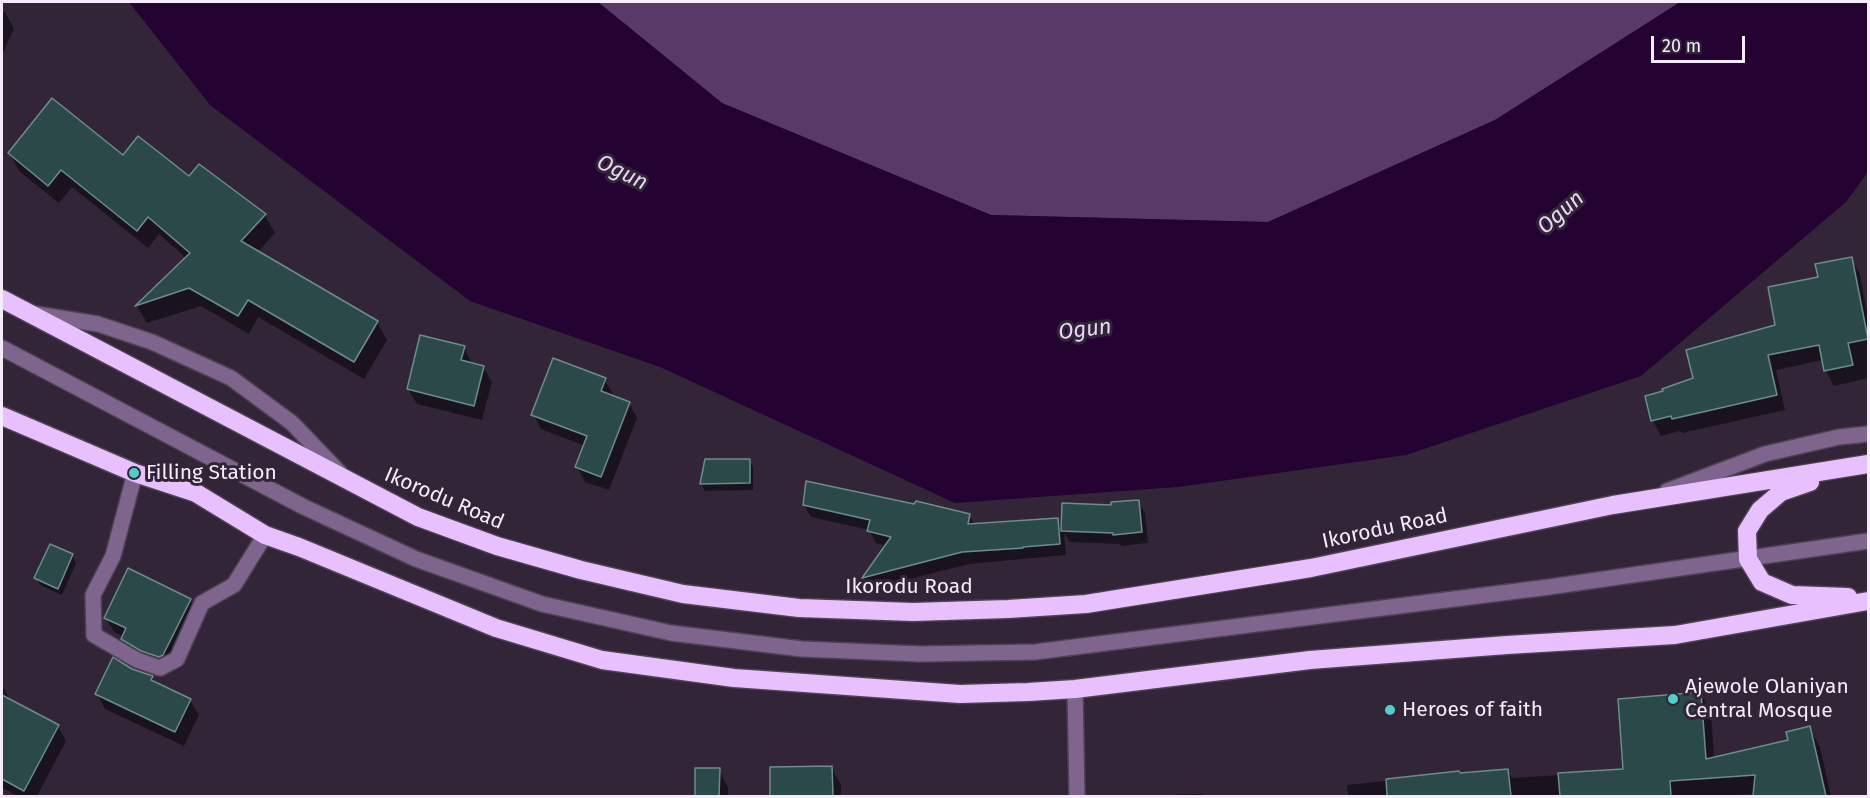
<!DOCTYPE html>
<html>
<head>
<meta charset="utf-8">
<style>
	body { margin:0 }
	#map { position:relative; width:1870px; height:798px; overflow:hidden; background:#322538; font-family:"Fira Sans",sans-serif }
	canvas { display:block }
	.frame { position:absolute; inset:0; border:3px solid #f4ecf9; pointer-events:none }
	.scale { position:absolute; left:1651px; top:36px; width:94px; height:27px; box-sizing:border-box; border:3px solid #f4ecf9; border-top:0; padding-left:8px; font-size:18px; line-height:21px; white-space:nowrap; color:#f4ecf9; -webkit-text-stroke:4px #322538; paint-order:stroke }
</style>
</head>
<body>
<div id="map">
<canvas width="1870" height="798"></canvas>
<div class="frame"></div>
<div class="scale">20 m</div>
</div>
<script>
const c = document.querySelector('canvas').getContext('2d');
c.lineJoin = 'round';
function fillPath(path, color) { c.fillStyle = color; c.fill(path, 'evenodd'); }
const toPath = rows => new Path2D(rows.map(r => 'M' + r).join(''));
function strokePath(path, color, width, dash) { c.strokeStyle = color; c.lineWidth = width; c.lineCap = dash ? 'butt' : 'round'; c.setLineDash(dash || []); c.stroke(path); }
function drawText(font, color, halo, rows, align = 'center') {
  c.font = font + ' "Fira Sans",sans-serif'; c.lineWidth = 6; c.setLineDash([]); c.textBaseline = 'middle'; c.strokeStyle = halo; c.fillStyle = color; for (const [text, x, y, turn = 0] of rows) {
    c.save(); c.translate(x, y); c.rotate((+turn || 0) * Math.PI / 180); c.textAlign = isNaN(turn) ? turn : align; if (halo) c.strokeText(text, 0, 0); c.fillText(text, 0, 0); c.restore();
  }
}
const green = toPath([
	[598,2,1675,2,1678,4,1495,120,1268,222,991,215,722,103]
]);
const water = toPath([
	[129,2,598,2,722,103,991,215,1268,222,1495,120,1680,2,1868,2,1868,172,1846,202,1641,376,1406,455,1178,487,955,503,660,367,470,301,210,105]
]);
const shadow = toPath([
	[2,11,5,12,14,29,2,55],
	[9,153,123,157,189,179,265,215,275,233,258,252,377,322,387,340,364,379,258,317,249,334,201,306,147,323,137,306,186,258,159,234,148,248,72,187,59,203,20,172],
	[1851,259,1860,274,1868,319,1868,378,1834,386,1826,371,1823,360,1776,370,1785,410,1682,433,1680,431,1661,436,1653,421,1646,397,1665,392,1695,379,1777,326,1820,278],
	[464,347,472,364,483,367,492,382,482,420,417,404,408,389],
	[604,379,613,394,612,397,629,403,637,418,609,490,585,482,577,467,585,446,541,429,533,414],
	[749,460,753,467,753,490,705,491,701,484],
	[1138,501,1145,513,1148,543,1121,546,1120,544,1070,542,1064,533,1066,555,969,564,870,589,864,578,887,546,876,543,869,530,811,517,804,505,969,515,975,525,1057,519,1063,529,1113,506],
	[51,546,72,556,76,563,62,595,40,585,36,578],
	[190,600,198,614,171,670,131,654,123,639,124,637,114,632,106,618],
	[132,670,152,677,156,684,190,700,199,715,184,746,105,709,97,694],
	[2,685,10,700,58,726,66,741,37,796,18,796,2,788],
	[1701,694,1711,713,1714,758,1790,741,1809,728,1820,747,1831,796,1755,796,1755,794,1717,796,1348,796,1347,785,1459,773,1460,775,1507,771,1512,778,1625,771],
	[771,768,831,768,841,785,841,796,772,796],
	[697,770,719,770,728,787,728,796,696,796],
	[1202,794,1204,796,1127,796]
]);
const building = toPath([
	[52,98,123,155,138,136,189,176,199,164,266,214,241,241,378,321,354,362,248,300,238,316,189,288,135,306,190,253,148,217,137,231,61,170,48,186,8,153,52,98],
	[1852,257,1868,339,1848,343,1853,365,1824,371,1819,345,1768,355,1777,395,1672,419,1671,416,1651,421,1645,396,1663,391,1662,389,1693,378,1686,350,1775,325,1768,287,1818,277,1815,264,1852,257],
	[420,335,465,346,461,360,484,366,474,406,407,389,420,335],
	[553,358,606,378,601,391,630,402,601,477,575,467,587,436,531,415,553,358],
	[705,459,750,459,750,483,700,484,705,459],
	[806,481,914,504,916,501,970,514,968,524,1058,518,1060,544,1023,547,1023,548,962,552,862,578,891,537,867,531,870,520,803,505,806,481],
	[1139,500,1142,532,1113,535,1113,533,1061,531,1062,503,1111,505,1111,502,1139,500],
	[50,544,73,554,58,589,34,578,50,544],
	[128,568,191,599,163,655,159,657,141,651,121,639,126,628,104,618,128,568],
	[113,657,132,669,153,676,151,680,191,699,175,732,95,694,113,657],
	[1701,692,1706,759,1788,740,1786,732,1810,726,1826,796,1753,796,1755,775,1670,781,1671,796,1560,796,1558,773,1623,769,1618,699,1701,692],
	[2,695,59,725,24,791,2,779,2,695],
	[832,766,833,796,770,796,770,767,832,766],
	[695,768,720,768,719,796,695,796,695,768],
	[1508,769,1511,796,1387,796,1386,779,1459,771,1460,773,1508,769]
]);
const lane = toPath([
	[36,314,98,324,152,342,231,378,292,423,340,473],
	[2,348,304,507,416,559,542,604,671,633,802,649,920,654,1035,652,1549,587,1868,541],
	[135,473,113,556,93,595,94,635,137,660,160,668,177,659,202,603,234,585,265,535],
	[1667,491,1765,454,1839,437,1868,434]
]);
const street = toPath([
	[1075,689,1077,796]
]);
const highway = toPath([
	[2,299,418,517,497,546,581,570,683,594,799,608,913,612,1008,609,1086,604,1311,568,1613,505,1868,464],
	[2,416,135,473,196,493,265,535,299,547,496,628,602,660,734,678,960,694,1028,692,1075,689,1310,660,1507,645,1675,635,1868,601],
	[1810,482,1781,492,1760,510,1747,531,1748,559,1762,582,1792,595,1848,597]
]);
const markers = [
	[134,473,6,"#53cdca"],
	[1673,699,6,"#53cdca"],
	[1390,710,6,"#53cdca"]
];
const poiNames = [
	["Filling Station",146,473],
	["Ajewole Olaniyan",1685,687],
	["Central Mosque",1685,711],
	["Heroes of faith",1402,710]
];
const streetNames = [
	["Ikorodu Road",444,499,23],
	["Ikorodu Road",1385,529,-12],
	["Ikorodu Road",909,587]
];
const waterNames = [
	["Ogun",622,173,26],
	["Ogun",1561,213,-41],
	["Ogun",1085,330,-7]
];
fillPath(green, '#583967');
fillPath(water, '#240232');
fillPath(shadow, '#0007');
fillPath(building, '#2a4948');
strokePath(building, '#6c8d8c', 1.5);
strokePath(lane, '#4d4153', 18);
strokePath(street, '#4d4153', 18);
strokePath(highway, '#4d4153', 21);
strokePath(lane, '#7f648d', 15);
strokePath(street, '#7f648d', 15);
strokePath(highway, '#e7c0fd', 18);
for (const [x, y, r, color] of markers) { const dot = new Path2D(); dot.arc(x, y, r, 0, 2 * Math.PI); c.fillStyle = color; c.fill(dot); strokePath(dot, '#322538', 2); }
drawText('21px', '#f4ecf9', '#322538', poiNames, 'left');
drawText('21px', '#f4ecf9', '#322538', streetNames);
drawText('italic 22px', '#ead5f5', '#322538', waterNames);
</script>
</body>
</html>
